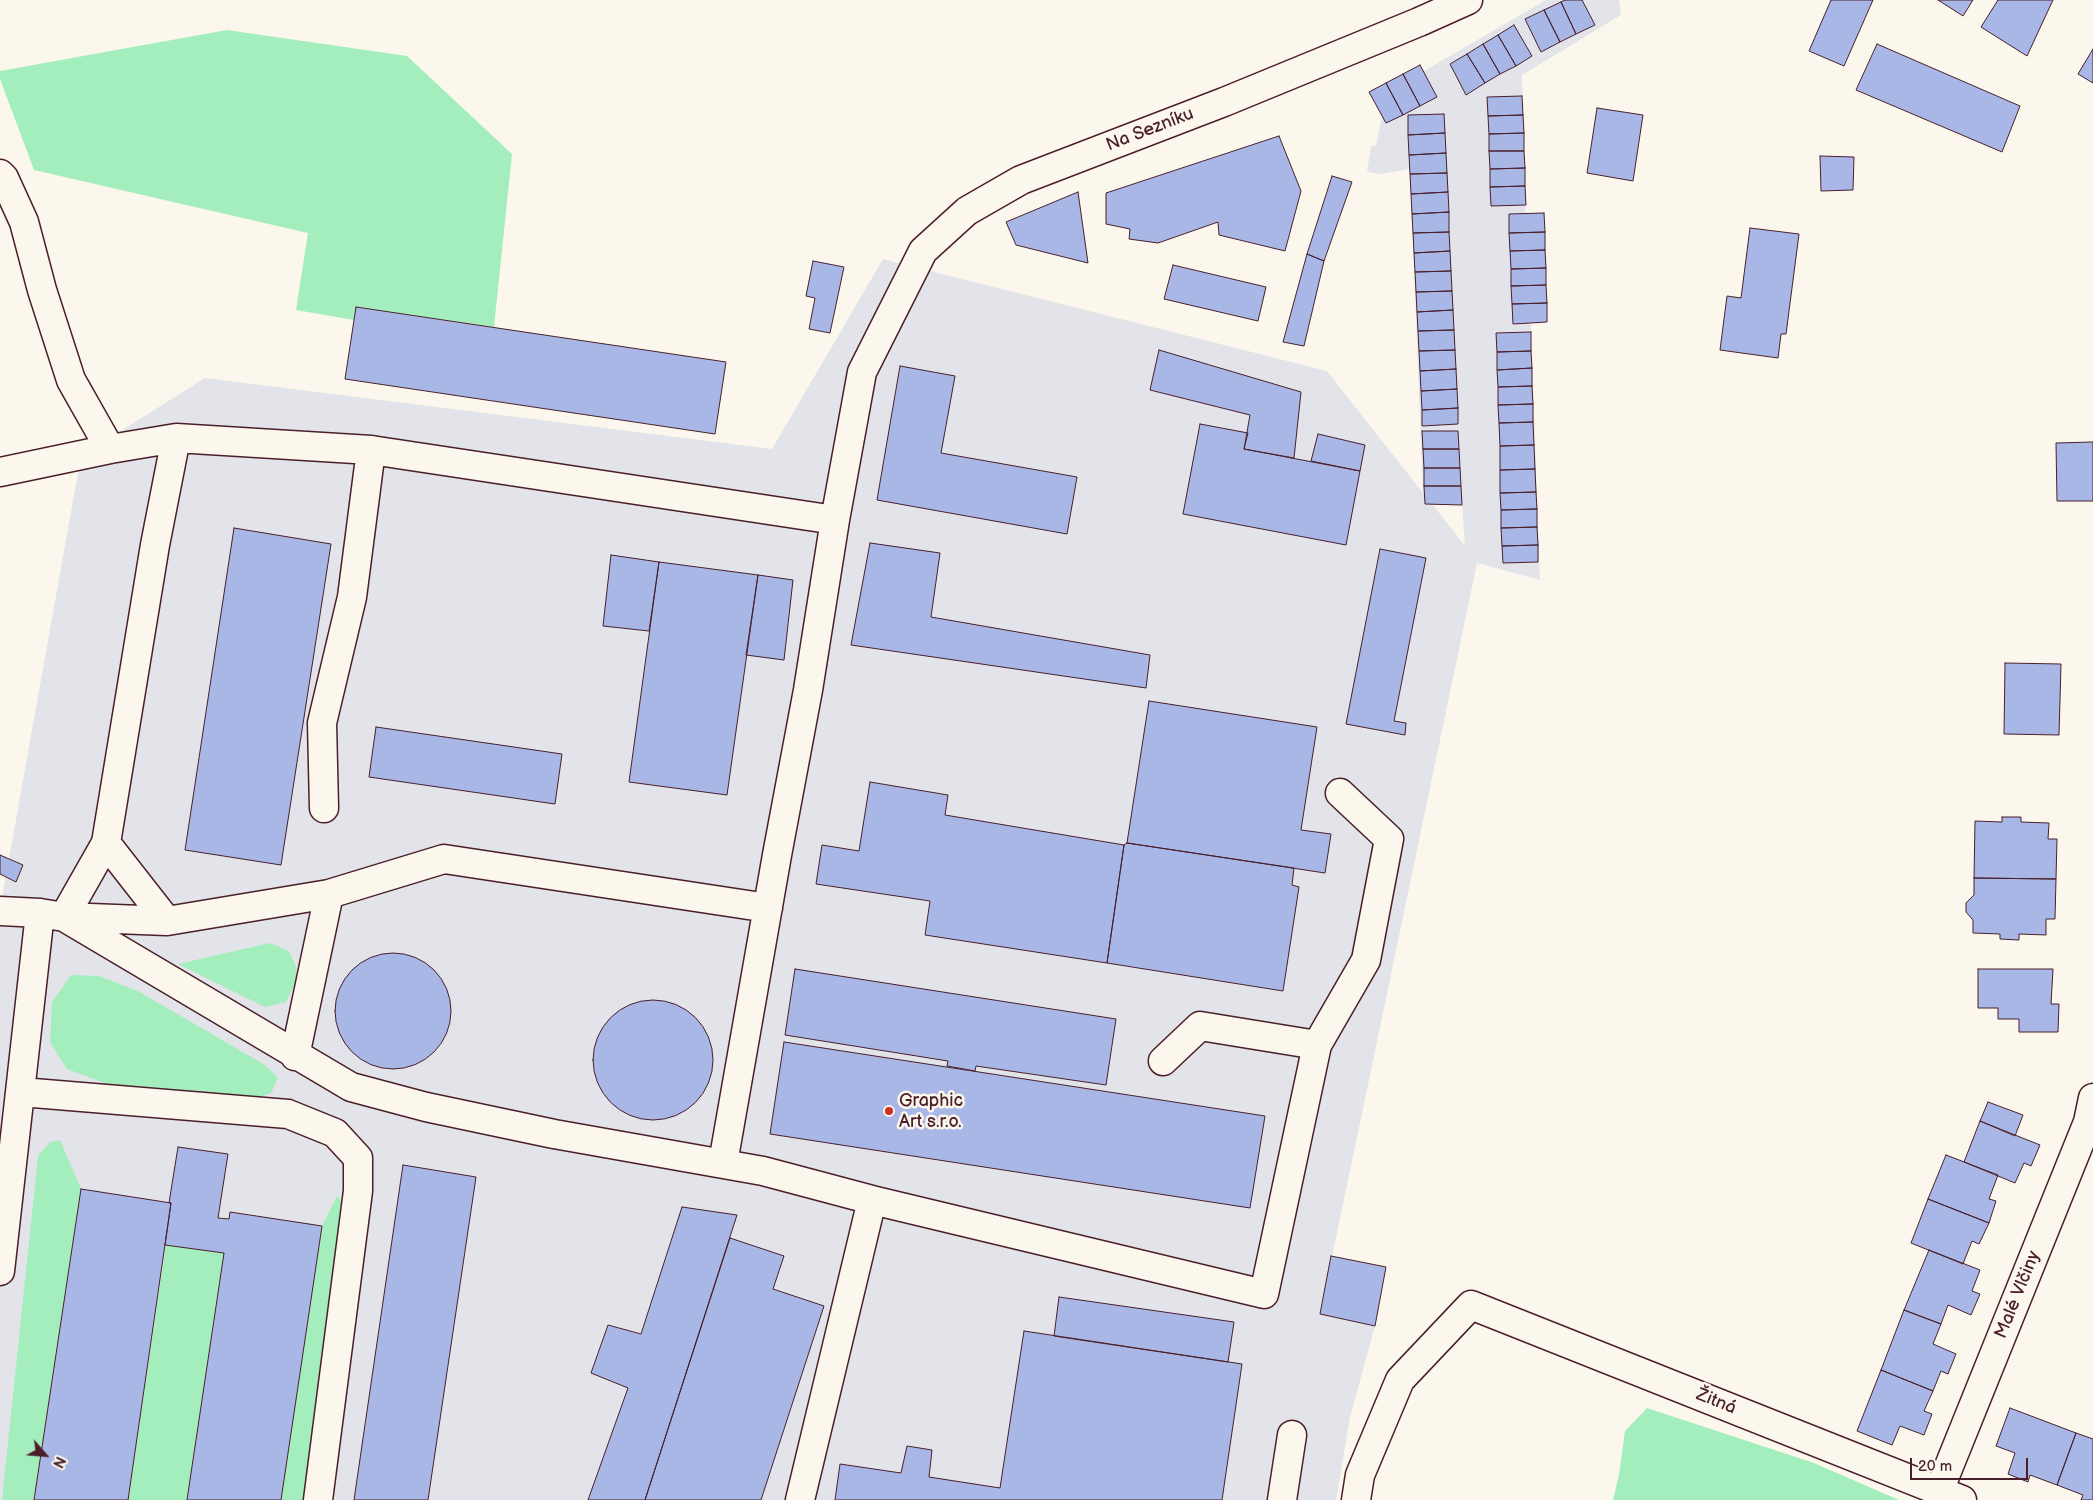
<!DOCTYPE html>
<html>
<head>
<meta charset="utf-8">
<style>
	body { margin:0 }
	#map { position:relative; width:2093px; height:1500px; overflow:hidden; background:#fbf7ec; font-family:"Balsamiq Sans",sans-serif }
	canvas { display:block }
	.north { position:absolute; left:20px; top:1430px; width:50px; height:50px; -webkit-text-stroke:4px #fbf7ec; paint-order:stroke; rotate:117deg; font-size:14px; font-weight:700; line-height:20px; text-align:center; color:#4a1f2b }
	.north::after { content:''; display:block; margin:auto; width:18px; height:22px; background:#4a1f2b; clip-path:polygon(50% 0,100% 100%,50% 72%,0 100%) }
	.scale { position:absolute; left:1910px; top:1458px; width:118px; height:22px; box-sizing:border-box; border:2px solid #4a1f2b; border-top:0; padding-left:6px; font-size:15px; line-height:18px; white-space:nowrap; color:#4a1f2b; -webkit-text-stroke:4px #fbf7ec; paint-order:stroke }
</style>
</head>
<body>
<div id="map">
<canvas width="2093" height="1500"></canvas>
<div class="north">N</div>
<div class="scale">20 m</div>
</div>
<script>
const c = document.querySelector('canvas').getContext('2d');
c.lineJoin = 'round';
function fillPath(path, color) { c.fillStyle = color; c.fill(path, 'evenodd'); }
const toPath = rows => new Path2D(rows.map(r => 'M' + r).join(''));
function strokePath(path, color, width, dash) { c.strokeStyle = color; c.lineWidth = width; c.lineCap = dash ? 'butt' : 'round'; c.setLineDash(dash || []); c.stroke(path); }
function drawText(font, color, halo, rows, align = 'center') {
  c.font = font + ' "Balsamiq Sans",sans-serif'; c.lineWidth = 5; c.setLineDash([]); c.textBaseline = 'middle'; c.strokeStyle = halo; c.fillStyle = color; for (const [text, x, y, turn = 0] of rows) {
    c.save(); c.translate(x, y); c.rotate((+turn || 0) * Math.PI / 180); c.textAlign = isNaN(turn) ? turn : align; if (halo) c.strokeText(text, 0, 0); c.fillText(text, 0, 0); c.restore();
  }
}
const built = toPath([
	[1546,0,1619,0,1621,15,1522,75,1525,213,1544,213,1547,322,1531,323,1531,332,1540,580,1477,563,1320,1314,1375,1326,1350,1417,1336,1500,0,1500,0,909,81,456,205,378,772,449,883,259,1327,371,1423,493,1410,169,1380,174,1367,172,1371,146,1376,146,1382,116,1369,92,1420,65,1424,71],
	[1433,505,1462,505,1465,546]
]);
const green = toPath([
	[227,30,407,56,512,154,494,327,356,307,354,320,296,310,308,233,34,170,0,79,0,71],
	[270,943,289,951,296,966,296,982,286,1002,265,1007,178,964],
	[71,975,99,976,138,991,265,1065,278,1078,271,1093,252,1100,206,1097,107,1084,67,1069,50,1042,52,1002],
	[60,1140,81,1189,34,1500,2,1500,38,1156,50,1142],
	[337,1196,345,1206,310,1500,281,1500,322,1226],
	[166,1244,224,1253,187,1500,128,1500],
	[1647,1408,1814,1463,1899,1500,1613,1500,1619,1475,1625,1431]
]);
const building = toPath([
	[1565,0,1582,0,1595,25,1576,34,1561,2,1565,0],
	[1831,0,1873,0,1844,66,1809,51,1831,0],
	[1938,0,1973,0,1963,16,1938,0],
	[1998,0,2053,0,2027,56,1981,27,1998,0],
	[1561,2,1576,34,1560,42,1544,10,1561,2],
	[1544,10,1560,42,1541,52,1525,19,1544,10],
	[1514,25,1532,56,1516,66,1498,35,1514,25],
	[1498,35,1516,66,1500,74,1483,44,1498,35],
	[1483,44,1500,74,1485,83,1467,54,1483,44],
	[1877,44,2020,106,2002,152,1856,90,1877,44],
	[2093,49,2093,83,2078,74,2093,49],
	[1467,54,1485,83,1466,95,1450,64,1467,54],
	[1420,65,1437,97,1420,106,1403,74,1420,65],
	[1403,74,1420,106,1403,115,1386,83,1403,74],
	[1386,83,1403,115,1386,123,1369,92,1386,83],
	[1522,96,1523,115,1488,116,1487,97,1522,96],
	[1597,108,1643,115,1633,181,1587,173,1597,108],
	[1444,114,1445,133,1408,135,1408,115,1444,114],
	[1523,115,1524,133,1489,134,1488,116,1523,115],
	[1445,133,1446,153,1409,155,1408,135,1445,133],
	[1524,133,1524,151,1489,151,1489,134,1524,133],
	[1279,136,1301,191,1285,251,1219,235,1218,222,1158,243,1129,239,1130,229,1106,224,1106,193,1279,136],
	[1489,151,1524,151,1525,168,1490,169,1489,151],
	[1446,153,1447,173,1410,174,1409,155,1446,153],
	[1820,156,1854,157,1853,190,1821,191,1820,156],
	[1525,168,1525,186,1490,187,1490,169,1525,168],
	[1447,173,1448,192,1411,194,1410,174,1447,173],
	[1332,176,1352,182,1324,261,1307,254,1332,176],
	[1525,186,1526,205,1491,206,1490,187,1525,186],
	[1078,192,1088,263,1016,245,1006,222,1078,192],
	[1448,192,1449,212,1412,214,1411,194,1448,192],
	[1449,212,1449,232,1413,233,1412,214,1449,212],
	[1544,213,1545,232,1509,233,1509,214,1544,213],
	[1750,228,1799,234,1786,334,1781,334,1778,358,1720,350,1727,296,1741,298,1750,228],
	[1449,232,1450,251,1414,253,1413,233,1449,232],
	[1545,232,1545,250,1510,251,1509,233,1545,232],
	[1545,250,1546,268,1511,269,1510,251,1545,250],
	[1450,251,1451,271,1415,272,1414,253,1450,251],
	[1307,254,1324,261,1304,346,1283,342,1307,254],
	[813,261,844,267,830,333,809,329,815,298,806,296,813,261],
	[1173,265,1266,287,1258,321,1164,299,1173,265],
	[1546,268,1546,285,1511,286,1511,269,1546,268],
	[1451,271,1452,291,1416,292,1415,272,1451,271],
	[1546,285,1547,303,1512,304,1511,286,1546,285],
	[1452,291,1453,310,1417,312,1416,292,1452,291],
	[1547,303,1547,322,1513,324,1512,304,1547,303],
	[356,307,726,362,715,434,345,379,356,307],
	[1453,310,1454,330,1418,331,1417,312,1453,310],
	[1454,330,1455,350,1419,351,1418,331,1454,330],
	[1531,332,1531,351,1497,352,1496,333,1531,332],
	[1159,350,1301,392,1294,458,1244,449,1250,415,1150,390,1159,350],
	[1455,350,1456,369,1420,371,1419,351,1455,350],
	[1531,351,1532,368,1497,370,1497,352,1531,351],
	[900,366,955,376,941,453,1077,477,1067,534,877,500,900,366],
	[1532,368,1532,386,1498,387,1497,370,1532,368],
	[1456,369,1457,389,1421,391,1420,371,1456,369],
	[1532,386,1533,404,1498,405,1498,387,1532,386],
	[1457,389,1458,408,1422,410,1421,391,1457,389],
	[1533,404,1533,422,1499,423,1498,405,1533,404],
	[1458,408,1458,424,1422,426,1422,410,1458,408],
	[1533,422,1534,445,1500,446,1499,423,1533,422],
	[1200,424,1248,433,1244,449,1360,471,1346,545,1183,514,1200,424],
	[1422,431,1458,431,1459,449,1423,449,1422,431],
	[1318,434,1365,445,1360,471,1311,461,1318,434],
	[2093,442,2093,501,2057,501,2056,443,2093,442],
	[1534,445,1535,469,1500,470,1500,446,1534,445],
	[1423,449,1459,449,1460,468,1424,468,1423,449],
	[1424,468,1460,468,1461,486,1424,486,1424,468],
	[1535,469,1536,492,1500,493,1500,470,1535,469],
	[1424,486,1461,486,1462,505,1425,504,1424,486],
	[1536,492,1537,509,1501,510,1500,493,1536,492],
	[1537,509,1537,527,1501,528,1501,510,1537,509],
	[1537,527,1538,545,1502,546,1501,528,1537,527],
	[234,528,331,544,281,865,185,850,234,528],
	[870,543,940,553,931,617,1150,655,1146,688,851,645,870,543],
	[1538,545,1538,562,1503,563,1502,546,1538,545],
	[1380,549,1426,558,1394,721,1406,723,1405,735,1346,724,1380,549],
	[611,555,659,562,649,631,603,626,611,555],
	[659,562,758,575,727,795,629,782,659,562],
	[758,575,793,580,784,660,746,655,758,575],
	[2005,663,2061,664,2059,735,2004,734,2005,663],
	[1149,701,1317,727,1301,830,1331,834,1325,873,1127,843,1149,701],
	[376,727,562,754,555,804,369,777,376,727],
	[870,782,948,795,945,815,1124,845,1107,963,925,935,930,901,816,884,822,845,859,851,870,782],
	[2002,817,2021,817,2021,822,2049,823,2048,839,2057,839,2056,879,1974,878,1975,821,2002,822,2002,817],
	[1127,843,1294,868,1292,885,1299,887,1283,991,1107,963,1124,845,1127,843],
	[0,855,23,865,16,882,0,874,0,855],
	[1974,878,2056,879,2055,919,2046,919,2046,935,2019,934,2019,940,2000,939,2000,934,1973,933,1973,920,1966,912,1966,903,1974,895,1974,878],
	'335 1011a58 58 0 1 1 116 0a58 58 0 1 1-116 0Z',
	[795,969,1116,1019,1106,1085,976,1066,975,1071,947,1066,948,1061,785,1035,795,969],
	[1978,969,2053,969,2051,1004,2059,1004,2058,1032,2019,1032,2019,1019,1998,1019,1998,1008,1978,1008,1978,969],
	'593 1060a60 60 0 1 1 120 0a60 60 0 1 1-120 0Z',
	[784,1042,1265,1116,1250,1208,770,1134,784,1042],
	[1988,1102,2023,1115,2015,1136,1980,1121,1988,1102],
	[1980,1121,2040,1145,2031,1166,2024,1163,2015,1183,1964,1162,1980,1121],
	[178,1147,228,1154,218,1218,229,1219,230,1212,322,1226,281,1500,187,1500,224,1253,165,1245,171,1203,169,1203,178,1147],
	[1946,1155,1998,1175,1989,1199,1996,1201,1989,1223,1928,1199,1946,1155],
	[403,1165,476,1177,428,1500,354,1500,403,1165],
	[81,1189,171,1203,128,1500,34,1500,81,1189],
	[1928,1199,1989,1223,1979,1244,1972,1241,1963,1264,1911,1243,1928,1199],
	[682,1207,737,1215,645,1500,588,1500,628,1388,591,1373,608,1325,641,1334,682,1207],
	[730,1238,784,1256,773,1289,824,1306,761,1500,645,1500,730,1238],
	[1929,1250,1980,1270,1972,1291,1980,1294,1971,1315,1948,1305,1941,1324,1904,1310,1929,1250],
	[1331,1256,1386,1267,1375,1326,1320,1314,1331,1256],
	[1059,1297,1234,1322,1228,1362,1054,1336,1059,1297],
	[1904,1310,1941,1324,1933,1344,1956,1354,1948,1374,1941,1371,1933,1391,1881,1370,1904,1310],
	[1024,1331,1242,1364,1222,1500,835,1500,840,1464,901,1473,907,1446,932,1450,929,1477,1000,1488,1024,1331],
	[1881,1370,1933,1391,1924,1411,1932,1414,1924,1435,1900,1426,1892,1445,1857,1431,1881,1370],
	[2010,1408,2076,1433,2057,1485,2030,1475,2028,1482,2008,1474,2015,1453,1996,1446,2010,1408],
	[2076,1433,2093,1439,2093,1500,2081,1500,2083,1495,2057,1485,2076,1433]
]);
const minor = toPath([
	[0,174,4,178,24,222,42,290,71,380,110,449],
	[0,472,110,449,176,438],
	[324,808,322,723,352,597,371,450],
	[106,843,167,921],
	[768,908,444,859,329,894,167,921,64,917,106,843,155,545,176,438,371,450,835,520],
	[0,911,40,913,64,917,351,1087,426,1107,554,1134,763,1171,872,1200,1264,1294,1317,1045,1366,960,1389,839,1340,793],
	[295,1056,329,894],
	[1163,1061,1200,1026,1317,1045],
	[21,1092,288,1114,335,1133,358,1158,358,1191,318,1500],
	[723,1163,777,855,808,690,835,520,862,372,923,251,967,211,1021,180,1224,102,1419,22,1468,0],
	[0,1271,40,913],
	[1939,1491,2088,1122,2093,1098],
	[800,1500,872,1200],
	[1282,1500,1292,1435],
	[1356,1500,1360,1475,1400,1380,1471,1305,1962,1500]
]);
const markers = [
	[889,1111,5,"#c8321e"]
];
const streetNames = [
	["Na Sezníku",1150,130,-21],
	["Malé Vlčiny",2018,1295,-68],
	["Žitná",1716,1402,22]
];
const poiNames = [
	["Graphic",899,1101],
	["Art s.r.o.",899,1122]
];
fillPath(built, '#e2e4ea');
fillPath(green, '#a4eebd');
fillPath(building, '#a9b7e7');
strokePath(building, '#4a1f2b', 1);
strokePath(minor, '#4a1f2b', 31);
strokePath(minor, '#fbf7ec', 28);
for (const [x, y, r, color] of markers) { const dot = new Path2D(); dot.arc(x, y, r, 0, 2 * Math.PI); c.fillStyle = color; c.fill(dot); strokePath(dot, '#fbf7ec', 2); }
drawText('18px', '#4a1f2b', '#fbf7ec', streetNames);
drawText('18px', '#4a1f2b', '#fbf7ec', poiNames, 'left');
</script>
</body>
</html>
